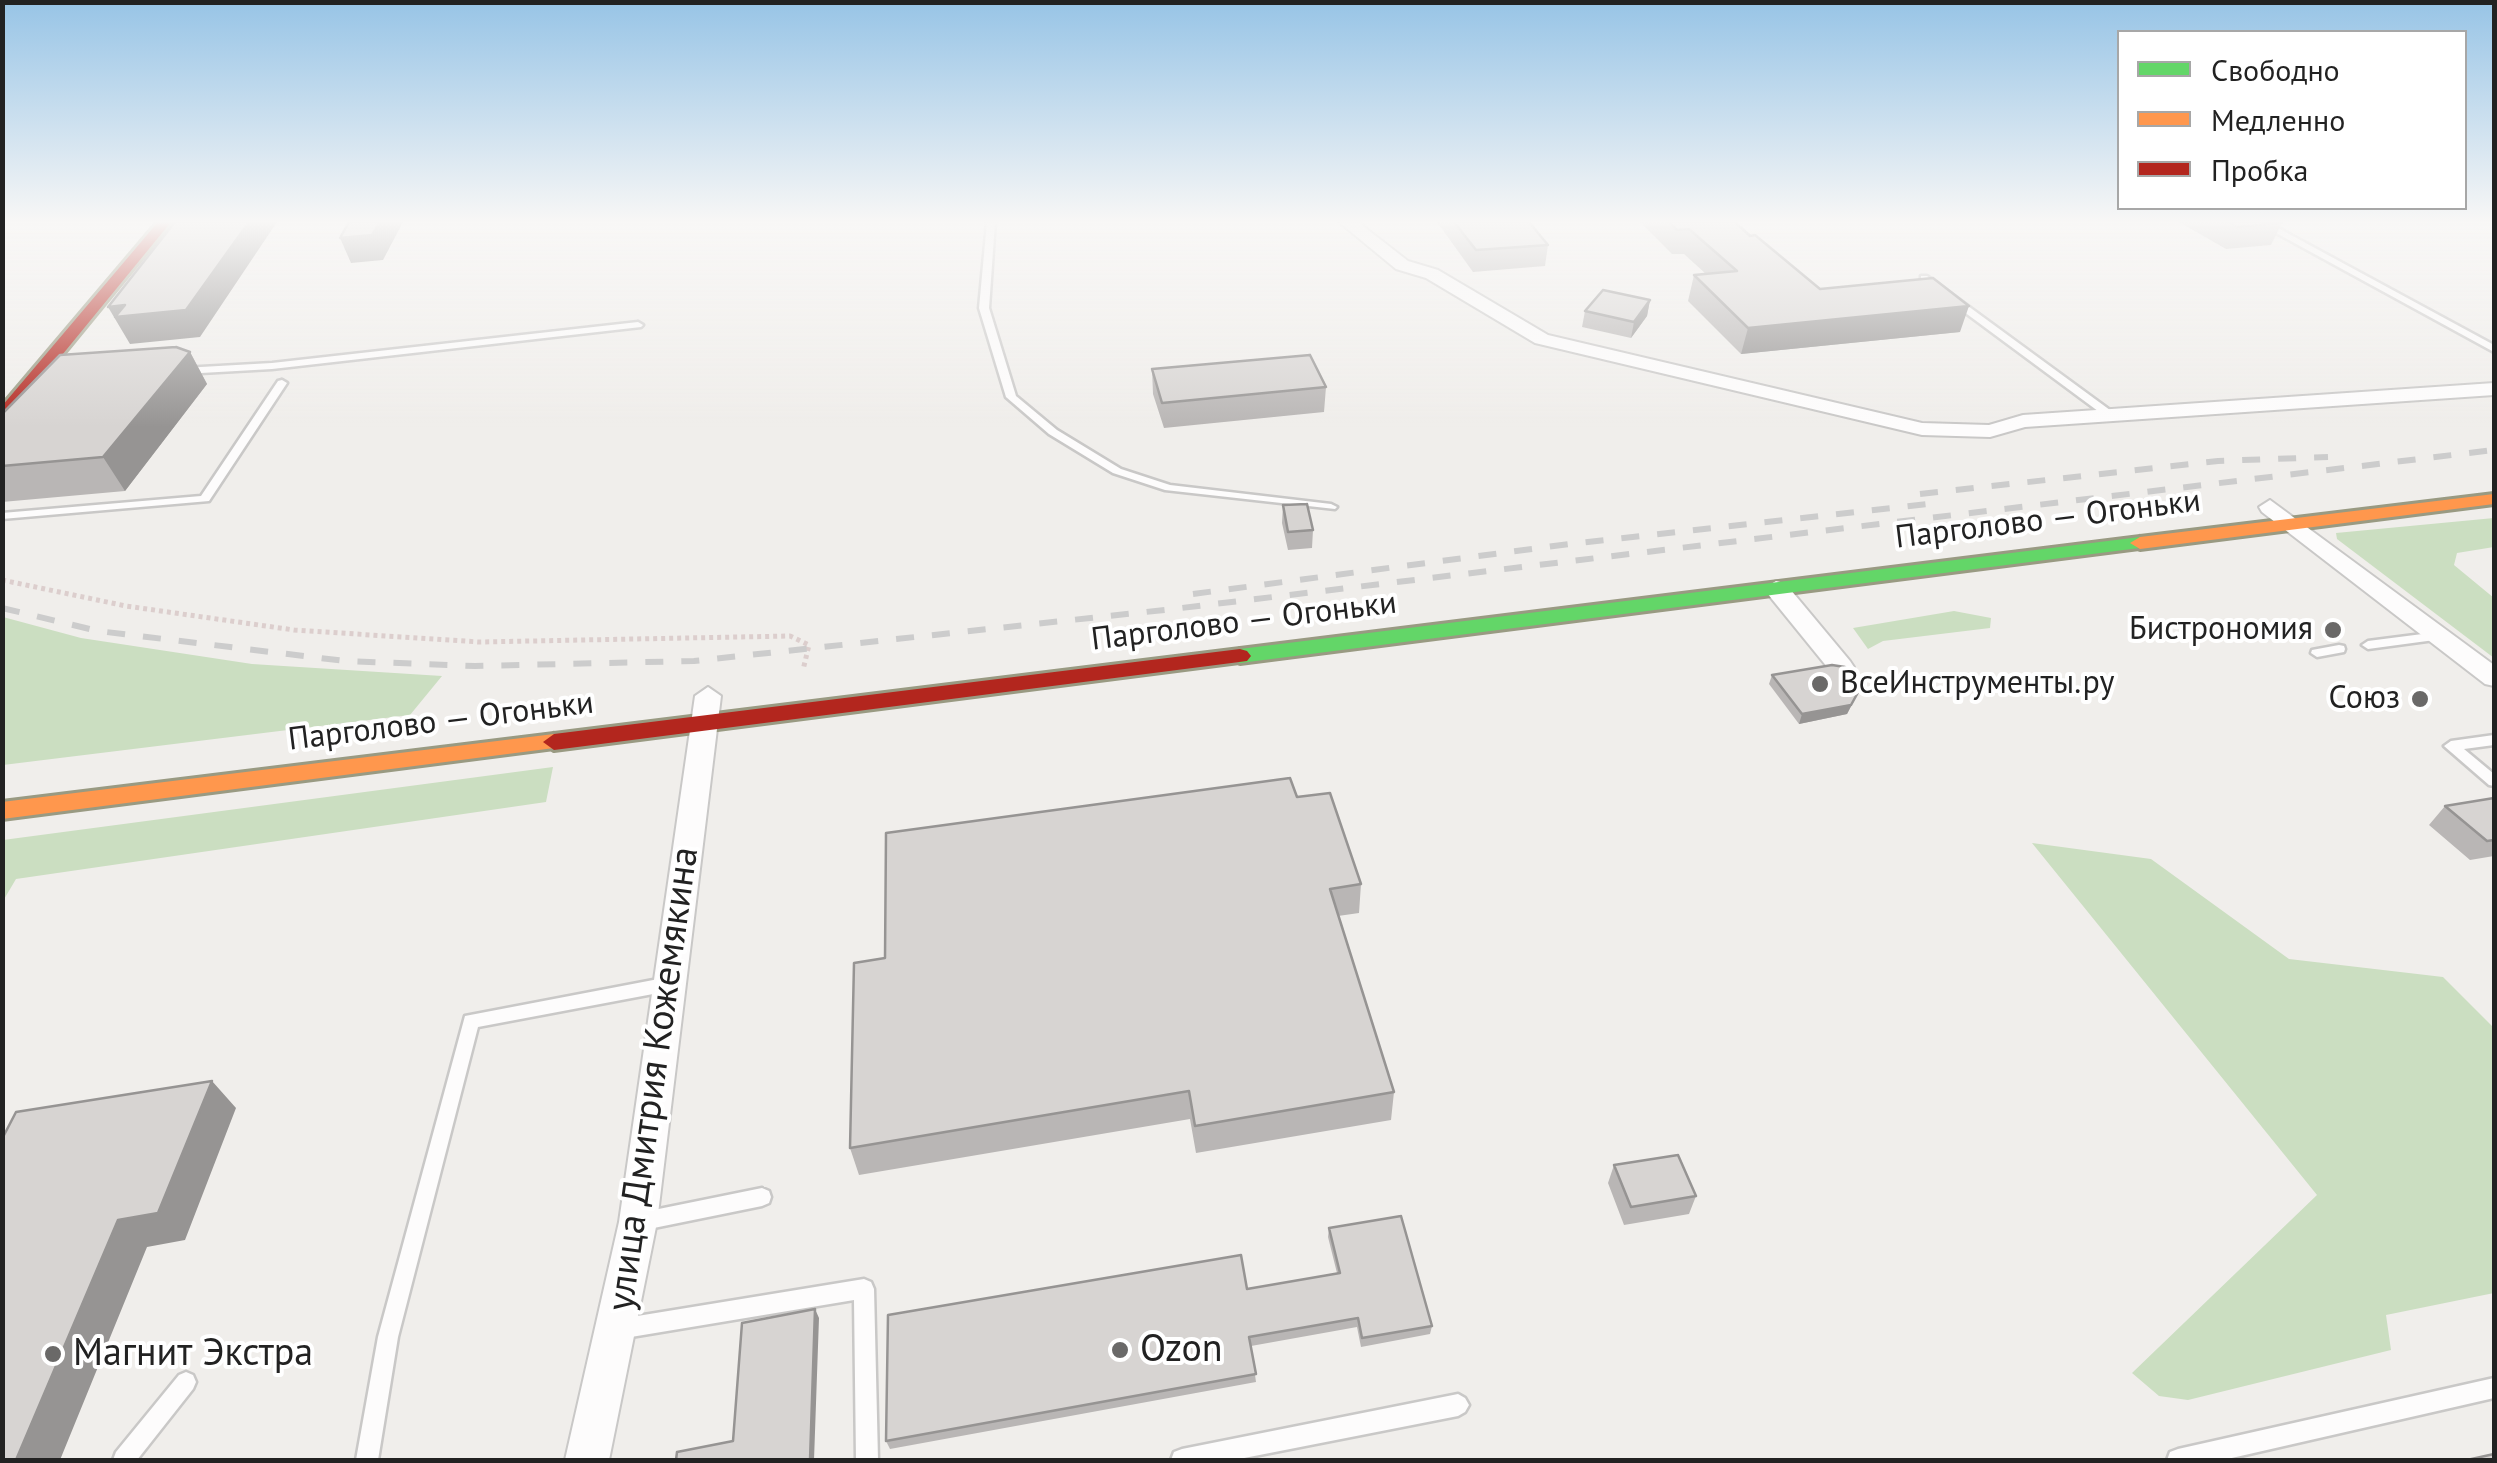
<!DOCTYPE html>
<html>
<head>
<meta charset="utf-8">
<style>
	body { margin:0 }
	#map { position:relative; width:2497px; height:1463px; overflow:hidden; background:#f0eeeb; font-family:"PT Sans",sans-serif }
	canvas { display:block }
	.frame { position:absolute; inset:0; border:5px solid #222; pointer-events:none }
	.legend { position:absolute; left:2117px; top:30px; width:350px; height:180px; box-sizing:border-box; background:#fff; border:2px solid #a7a7a7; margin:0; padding:12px 18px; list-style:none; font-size:30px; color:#222 }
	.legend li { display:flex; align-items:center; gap:20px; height:50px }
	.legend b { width:50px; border:2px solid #a7a7a7 }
</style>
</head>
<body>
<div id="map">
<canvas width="2497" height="1463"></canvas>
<div class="frame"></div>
<ul class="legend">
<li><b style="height:12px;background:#63d668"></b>Свободно</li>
<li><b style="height:12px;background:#ff974d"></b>Медленно</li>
<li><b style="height:12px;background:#b3261e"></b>Пробка</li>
</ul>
</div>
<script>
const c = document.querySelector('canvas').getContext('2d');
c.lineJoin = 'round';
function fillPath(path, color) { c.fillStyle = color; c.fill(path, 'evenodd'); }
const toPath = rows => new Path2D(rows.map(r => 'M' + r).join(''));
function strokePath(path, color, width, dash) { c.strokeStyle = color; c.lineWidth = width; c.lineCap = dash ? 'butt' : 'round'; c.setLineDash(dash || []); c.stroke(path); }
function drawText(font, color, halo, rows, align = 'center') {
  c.font = font + ' "PT Sans",sans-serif'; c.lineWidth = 8; c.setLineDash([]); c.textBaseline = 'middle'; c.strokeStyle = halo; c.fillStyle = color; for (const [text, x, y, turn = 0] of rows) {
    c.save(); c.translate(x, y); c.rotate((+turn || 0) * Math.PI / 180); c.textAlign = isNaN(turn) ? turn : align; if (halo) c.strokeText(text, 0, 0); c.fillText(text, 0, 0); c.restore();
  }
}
const forest = toPath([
	[2494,518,2494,547,2457,553,2454,565,2494,598,2494,658,2337,539,2336,533],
	[1954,611,1991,618,1990,628,1883,641,1868,649,1853,628],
	[3,617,81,638,252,664,442,676,410,715,3,765],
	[553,767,546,802,16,879,3,901,3,840],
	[2032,843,2151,859,2289,959,2443,977,2494,1028,2494,1293,2386,1315,2391,1350,2188,1400,2159,1396,2132,1373,2317,1195]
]);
const path = toPath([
	[2,580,126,606,294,630,479,642,790,636,809,645,803,670]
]);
const lane = toPath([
	[987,222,995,222,989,308,1016,396,1057,430,1121,469,1170,485,1331,504,1337,507,1335,509,1165,490,1113,473,1049,434,1006,397,979,308,987,222],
	[2256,222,2267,222,2494,345,2494,352,2256,222],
	[1921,276,1927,276,2114,413,2114,417,2106,417,1921,280,1921,276],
	[638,322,643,325,641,327,272,369,183,374,178,371,183,368,272,363,638,322],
	[282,380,287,383,209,501,2,519,2,513,201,496,278,381,282,380],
	[2438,632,2442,633,2444,636,2442,639,2368,649,2362,645,2368,641,2438,632],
	[2339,645,2344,646,2345,649,2344,652,2317,657,2311,653,2312,650,2339,645],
	[2494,735,2494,745,2464,749,2494,774,2494,786,2489,785,2444,746,2451,741,2494,735],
	[669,977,675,979,677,984,675,989,669,991,478,1027,398,1337,378,1460,356,1460,378,1337,465,1016,669,977],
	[762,1188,769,1191,771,1197,769,1203,762,1206,639,1231,632,1228,629,1222,632,1216,639,1213,762,1188],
	[864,1279,871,1282,874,1289,878,1460,856,1460,854,1300,619,1339,612,1336,609,1329,612,1322,619,1319,864,1279],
	[186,1372,193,1375,196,1382,193,1389,137,1460,113,1460,116,1452,179,1375,186,1372],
	[2494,1378,2494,1398,2223,1460,2167,1460,2170,1452,2178,1449,2494,1378],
	[1458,1394,1465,1398,1469,1405,1465,1412,1458,1416,1234,1460,1171,1460,1174,1452,1182,1449,1458,1394]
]);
const street = toPath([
	[1339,222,1358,222,1408,261,1438,270,1548,335,1922,423,1989,425,2023,415,2494,383,2494,395,2025,427,1990,437,1922,435,1535,343,1426,278,1396,269,1339,222],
	[2270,500,2494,665,2494,686,2485,684,2262,512,2259,507,2270,500],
	[1776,581,1785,583,1850,661,1854,667,1850,673,1832,673,1767,593,1764,588,1776,581],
	[708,687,721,696,657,1222,609,1460,565,1460,619,1222,695,696,708,687]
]);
const fast = toPath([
	[2140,537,2150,543,2147,547,1240,663,1229,656,1240,649,2140,537]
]);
const slow = toPath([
	[2494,494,2494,504,2140,549,2130,543,2140,537,2494,494],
	[554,734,565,742,562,747,2,819,2,802,554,734]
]);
const jam = toPath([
	[158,222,171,222,8,421,2,422,2,406,158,222],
	[1240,649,1247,651,1251,656,1247,661,554,750,543,742,554,734,1240,649]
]);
const rail = toPath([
	[1920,494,2218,461,2328,457],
	[1193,594,1569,544,1937,503],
	[2,608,98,631,345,661,475,666,694,661,1173,609,2494,450]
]);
const wall = toPath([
	[1437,222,1529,222,1548,245,1545,266,1473,272],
	[1640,222,1735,222,1820,289,1960,332,1741,354,1688,301,1694,275,1706,274,1684,254,1672,254],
	[2179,222,2281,222,2282,223,2271,245,2226,249],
	[1650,300,1647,316,1631,338,1582,327,1585,311],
	[190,352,207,384,125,491,2,502,2,414],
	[1152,369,1326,387,1324,412,1164,428,1153,394],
	[1283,505,1313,530,1312,548,1288,550,1282,523],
	[1772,675,1861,687,1847,714,1799,724,1769,684],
	[1297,797,1361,884,1359,913,1338,916,1394,1092,1391,1120,1196,1153,1190,1119,859,1175,850,1148,885,958],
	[2494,798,2494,856,2470,860,2429,825,2445,806],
	[1614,1165,1696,1196,1689,1214,1624,1225,1608,1183],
	[1329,1228,1432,1326,1430,1334,1361,1347,1357,1327,1251,1346,1256,1382,890,1449,886,1441,1247,1289,1337,1273,1328,1237]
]);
const shadedWall = toPath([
	[249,222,277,222,200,337,130,344,108,307],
	[380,222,403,222,383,260,351,263,340,238],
	[1650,300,1647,316,1631,338,1634,322],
	[1969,306,1960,332,1741,354,1748,328],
	[190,352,207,384,125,491,103,457],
	[1861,687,1847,714,1799,724,1802,714],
	[212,1081,236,1108,185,1240,147,1247,60,1460,16,1460,118,1220],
	[815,1309,819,1318,814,1460,810,1460]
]);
const building = toPath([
	[175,222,249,222,186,310,115,317,125,305,108,307,175,222],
	[349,222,380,222,372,235,340,238,349,222],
	[1454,222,1529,222,1548,245,1476,250,1454,222],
	[1669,222,1735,222,1750,236,1755,235,1820,289,1933,278,1969,306,1748,328,1694,275,1737,271,1689,229,1677,230,1669,222],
	[2229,222,2281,222,2282,223,2237,227,2229,222],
	[1603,290,1650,300,1634,322,1585,311,1603,290],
	[176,347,190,352,103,457,2,466,2,414,60,355,176,347],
	[1310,355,1326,387,1162,403,1152,369,1310,355],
	[1307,504,1313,530,1288,532,1283,505,1307,504],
	[1832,665,1845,667,1861,687,1851,705,1802,714,1772,675,1832,665],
	[1290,778,1297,797,1330,793,1361,884,1330,889,1394,1092,1195,1126,1189,1091,850,1148,854,963,885,958,886,833,1290,778],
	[2494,798,2494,840,2487,841,2445,806,2494,798],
	[212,1081,158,1213,118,1220,16,1460,2,1460,2,1139,16,1112,212,1081],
	[1678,1155,1696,1196,1631,1207,1614,1165,1678,1155],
	[1401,1216,1432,1326,1362,1338,1358,1318,1249,1337,1256,1374,886,1441,888,1315,1241,1255,1247,1289,1340,1273,1329,1228,1401,1216],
	[815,1309,810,1460,676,1460,677,1452,733,1441,742,1323,815,1309],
	[2494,1454,2494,1460,2467,1460,2494,1454]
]);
const markers = [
	[2333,630,10,"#6a6968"],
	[1820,684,10,"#6a6968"],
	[2420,699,10,"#6a6968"],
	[1120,1350,10,"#6a6968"],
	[53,1354,10,"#6a6968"]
];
const streetNames = [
	["Парголово — Огоньки",2048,520,-7],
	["Парголово — Огоньки",1244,622,-7],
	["Парголово — Огоньки",441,722,-7]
];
const poiNames = [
	["Бистрономия",2313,630],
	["ВсеИнструменты.ру",1840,684,"left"],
	["Союз",2400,699]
];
const nearStreetnames = [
	["улица Дмитрия Кожемякина",654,1079,-82]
];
const nearPoinames = [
	["Ozon",1140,1350],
	["Магнит Экстра",73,1354]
];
fillPath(forest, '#cbdec1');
strokePath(lane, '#c9c8c7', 5);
strokePath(street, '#c9c8c7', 4);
strokePath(fast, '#999a82', 6);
strokePath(slow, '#999a82', 6);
strokePath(jam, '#999a82', 6);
strokePath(path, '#dccecd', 5, [4, 4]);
fillPath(lane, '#fdfcfc');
fillPath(street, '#fdfcfc');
fillPath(fast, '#63d668');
fillPath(slow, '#ff974d');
fillPath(jam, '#b3261e');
strokePath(rail, '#ccc', 6, [18, 18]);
fillPath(wall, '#b9b6b5');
fillPath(shadedWall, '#969493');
fillPath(building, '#d7d4d2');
strokePath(building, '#969493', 2.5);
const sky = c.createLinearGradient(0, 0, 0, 427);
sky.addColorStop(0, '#97c4e6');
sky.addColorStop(0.52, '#f8f7f6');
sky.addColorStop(1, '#f8f7f600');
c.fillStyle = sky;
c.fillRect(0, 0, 2497, 427);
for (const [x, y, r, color] of markers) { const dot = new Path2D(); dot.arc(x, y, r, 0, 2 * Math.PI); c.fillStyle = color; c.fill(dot); strokePath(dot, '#fff', 4); }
drawText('32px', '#222', '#fff', streetNames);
drawText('32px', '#222', '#fff', poiNames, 'right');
drawText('38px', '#222', '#fff', nearStreetnames);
drawText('38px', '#222', '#fff', nearPoinames, 'left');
</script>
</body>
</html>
